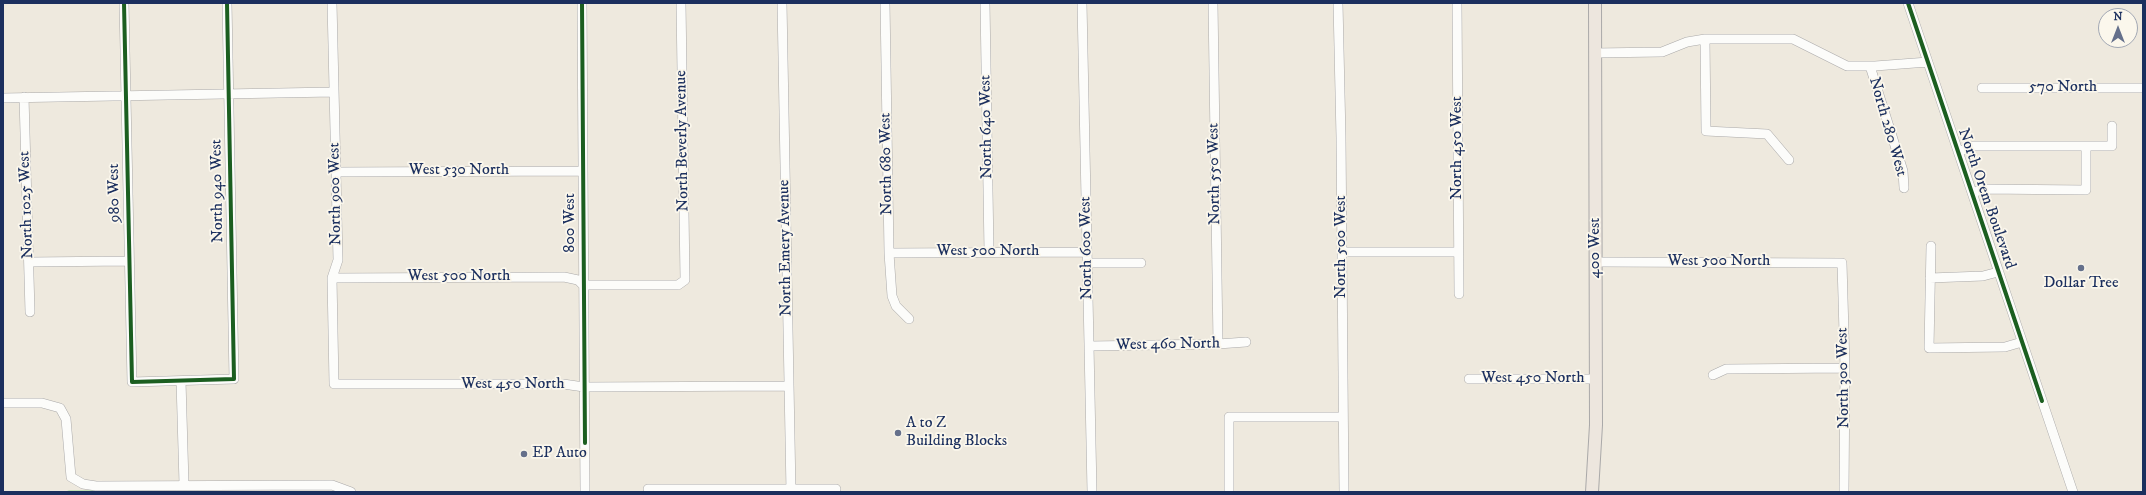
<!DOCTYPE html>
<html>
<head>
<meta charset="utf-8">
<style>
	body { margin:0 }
	#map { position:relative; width:2146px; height:495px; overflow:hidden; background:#eee9de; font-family:"IM FELL DW Pica",serif }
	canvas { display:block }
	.frame { position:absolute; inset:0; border:4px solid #1b2f5e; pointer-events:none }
	.north { position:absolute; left:2098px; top:8px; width:40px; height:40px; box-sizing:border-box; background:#fbf7ec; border:1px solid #a1a7b3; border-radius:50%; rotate:0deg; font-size:11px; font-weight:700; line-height:16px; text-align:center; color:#1b2f5e }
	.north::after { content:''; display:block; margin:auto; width:14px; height:18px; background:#65708b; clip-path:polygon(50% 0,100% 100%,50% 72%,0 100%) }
</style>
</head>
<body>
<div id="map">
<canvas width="2146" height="495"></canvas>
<div class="frame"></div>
<div class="north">N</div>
</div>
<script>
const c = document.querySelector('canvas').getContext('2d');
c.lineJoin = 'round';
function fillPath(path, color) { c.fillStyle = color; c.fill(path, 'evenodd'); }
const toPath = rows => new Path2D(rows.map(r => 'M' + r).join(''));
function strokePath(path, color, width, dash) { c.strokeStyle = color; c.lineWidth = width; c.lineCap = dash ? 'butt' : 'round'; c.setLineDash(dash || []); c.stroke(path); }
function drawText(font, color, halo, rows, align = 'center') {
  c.font = font + ' "IM FELL DW Pica",serif'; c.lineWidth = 3.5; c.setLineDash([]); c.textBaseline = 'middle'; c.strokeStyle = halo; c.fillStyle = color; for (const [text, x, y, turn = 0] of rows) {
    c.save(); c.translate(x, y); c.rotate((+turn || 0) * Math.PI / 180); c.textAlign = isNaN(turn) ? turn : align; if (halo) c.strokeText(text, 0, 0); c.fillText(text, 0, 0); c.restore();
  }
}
const green = toPath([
	[69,490,103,490,220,492,65,492]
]);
const minor = toPath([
	[124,3,132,382,234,379,227,3],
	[332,3,338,260,332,278,334,384,563,384,584,387,788,386],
	[582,3,585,492],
	[782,3,791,492],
	[885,3,889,253,892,296,896,306,909,319],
	[985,3,989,252],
	[1082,3,1092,492],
	[1213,3,1218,344],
	[1338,3,1341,138,1344,492],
	[1457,3,1459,294],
	[1908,3,2073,492],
	[1705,39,1706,131,1767,134,1789,160],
	[1595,53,1662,52,1687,42,1705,39,1793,39,1847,66,1875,66,1928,62],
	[1870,66,1903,171,1904,188],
	[1982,88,2143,88],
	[24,97,30,312],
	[3,98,334,92],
	[1958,152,1973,146,2112,146,2112,126],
	[336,172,583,171],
	[1973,193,1983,189,2086,190,2086,146],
	[1931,246,1929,348,2005,347,2022,342],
	[1342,252,1458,252],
	[889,253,1087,252],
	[29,262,129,261],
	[1596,262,1842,263,1845,368,1844,492],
	[1087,263,1141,263],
	[332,278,564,277,578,280,583,285,678,285,685,280,681,3],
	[1930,278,1983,276,1998,272],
	[1090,346,1218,344,1246,342],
	[1713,375,1726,369,1845,368],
	[1469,379,1596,379],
	[181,381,184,484],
	[3,403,42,403,60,408,66,419,71,477,83,484,96,486,332,485,351,492],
	[648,489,836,489],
	[1229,492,1229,417,1343,417]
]);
const major = toPath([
	[1592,492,1596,425,1595,3]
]);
const cycleway = toPath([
	[124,3,132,382,234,379,227,3],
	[582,3,585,443],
	[1908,3,2042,401]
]);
const markers = [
	[2081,268,4,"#65708b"],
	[898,433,4,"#65708b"],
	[524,454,4,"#65708b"]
];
const streetNames = [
	["570 North",2063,88],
	["North 640 West",987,127,-91],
	["North 280 West",1887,127,74],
	["North Beverly Avenue",683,141,-91],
	["North 450 West",1458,148,-90],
	["North 680 West",887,164,-91],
	["West 530 North",459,171],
	["North 550 West",1215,174,-91],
	["North 940 West",218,191,-91],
	["980 West",115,193,-91],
	["North 900 West",336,194,-91],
	["North Orem Boulevard",1986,199,71],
	["North 1025 West",27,205,-92],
	["800 West",571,223,-90],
	["North 500 West",1342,247,-90],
	["North Emery Avenue",786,248,-91],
	["North 600 West",1087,248,-91],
	["400 West",1596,248,-90],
	["West 500 North",988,252],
	["West 500 North",1719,262],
	["West 500 North",459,277],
	["West 460 North",1168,345,-1],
	["North 300 West",1844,378,-91],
	["West 450 North",1533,379],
	["West 450 North",513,385]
];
const poiNames = [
	["Dollar Tree",2081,284,"center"],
	["A to Z",906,424],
	["Building Blocks",906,442],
	["EP Auto",532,454]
];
fillPath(green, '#c3e2b4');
strokePath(minor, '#aaa9a9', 10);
strokePath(major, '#aaa9a9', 14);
strokePath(minor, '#fcfcfa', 9);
strokePath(major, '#ede6de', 12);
strokePath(cycleway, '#1b5e20', 4);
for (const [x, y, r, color] of markers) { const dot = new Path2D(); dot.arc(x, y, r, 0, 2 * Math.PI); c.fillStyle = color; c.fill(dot); strokePath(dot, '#fbf7ec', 1.5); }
drawText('16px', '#1b2f5e', '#fbf7ec', streetNames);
drawText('16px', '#1b2f5e', '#fbf7ec', poiNames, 'left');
</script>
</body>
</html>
